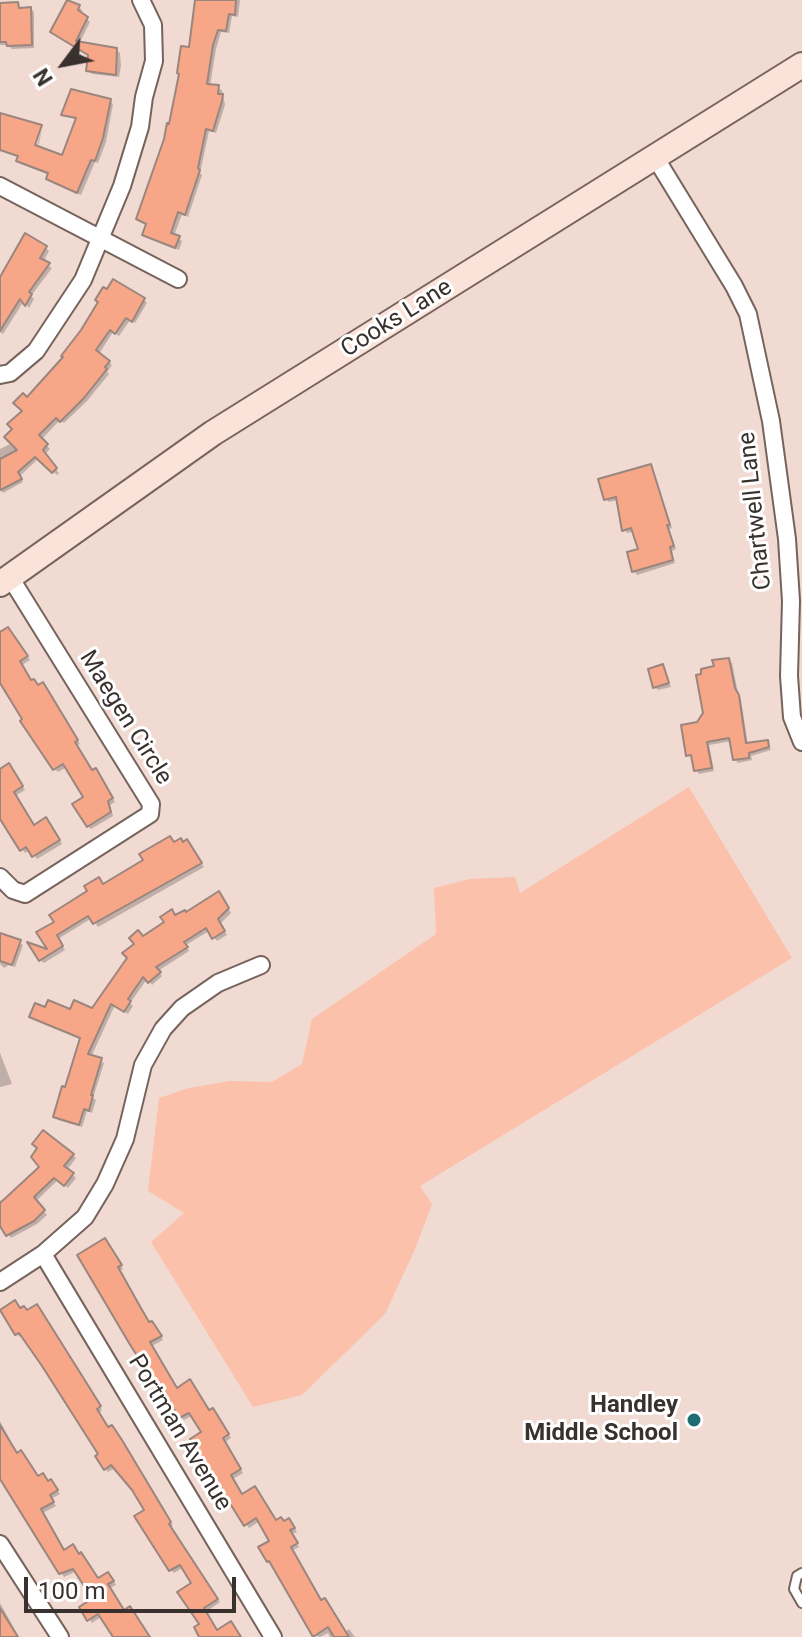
<!DOCTYPE html>
<html>
<head>
<meta charset="utf-8">
<style>
	body { margin:0 }
	#map { position:relative; width:802px; height:1637px; overflow:hidden; background:#f0dad2; font-family:Roboto,sans-serif }
	canvas { display:block }
	.north { position:absolute; left:24px; top:24px; width:80px; height:80px; -webkit-text-stroke:6px #fff; paint-order:stroke; rotate:238deg; font-size:22px; font-weight:700; line-height:32px; text-align:center; color:#39312e }
	.north::after { content:''; display:block; margin:auto; width:28px; height:36px; background:#39312e; clip-path:polygon(50% 0,100% 100%,50% 72%,0 100%) }
	.scale { position:absolute; left:24px; top:1577px; width:212px; height:36px; box-sizing:border-box; border:4px solid #39312e; border-top:0; padding-left:10px; font-size:24px; line-height:28px; white-space:nowrap; color:#39312e; -webkit-text-stroke:6px #fff; paint-order:stroke }
</style>
</head>
<body>
<div id="map">
<canvas width="802" height="1637"></canvas>
<div class="north">N</div>
<div class="scale">100 m</div>
</div>
<script>
const c = document.querySelector('canvas').getContext('2d');
c.lineJoin = 'round';
function fillPath(path, color) { c.fillStyle = color; c.fill(path, 'evenodd'); }
const toPath = rows => new Path2D(rows.map(r => 'M' + r).join(''));
function strokePath(path, color, width, dash) { c.strokeStyle = color; c.lineWidth = width; c.lineCap = dash ? 'butt' : 'round'; c.setLineDash(dash || []); c.stroke(path); }
function drawText(font, color, halo, rows, align = 'center') {
  c.font = font + ' Roboto,sans-serif'; c.lineWidth = 6; c.setLineDash([]); c.textBaseline = 'middle'; c.strokeStyle = halo; c.fillStyle = color; for (const [text, x, y, turn = 0] of rows) {
    c.save(); c.translate(x, y); c.rotate((+turn || 0) * Math.PI / 180); c.textAlign = isNaN(turn) ? turn : align; if (halo) c.strokeText(text, 0, 0); c.fillText(text, 0, 0); c.restore();
  }
}
const green = toPath([
	[689,787,792,958,420,1186,432,1204,415,1249,385,1314,302,1395,253,1407,151,1242,184,1213,148,1191,159,1098,189,1088,230,1081,272,1082,302,1064,312,1019,436,934,434,888,470,879,515,877,520,893]
]);
const shadow = toPath([
	[197,0,240,0,238,17,232,16,229,33,221,32,216,49,210,86,222,90,225,105,216,133,209,131,200,173,202,175,188,217,182,214,174,236,182,241,179,250,144,234,190,49],
	[17,4,21,10,31,9,34,12,34,48,12,49,8,45,0,45,0,5],
	[79,7,82,10,81,14,90,22,79,44,116,50,120,53,121,66,119,77,92,74,88,70,90,56,56,35],
	[110,101,113,104,106,142,98,163,95,162,81,195,51,182,48,179,49,175,21,164,18,161,20,158,0,151,0,115,30,154,34,155,42,129,38,148,63,157,77,120,63,114],
	[46,248,49,251,43,262,52,268,31,296,34,299,29,308,24,301,3,334,0,332,0,281],
	[144,300,147,303,135,323,130,320,119,336,113,332,99,354,112,365,107,372,109,374,87,401,64,423,60,420,41,440,50,449,44,455,59,473,57,475,39,458,20,476,23,482,3,493,0,490,0,449,12,443,27,400],
	[650,466,653,470,672,528,669,529,676,549,672,551,675,563,637,575,634,571,641,550,634,531,628,533,624,530,618,500,609,502,606,499],
	[0,630,3,633,11,633,30,660,22,665,32,682,38,687,46,688,80,744,76,746,93,772,99,773,115,802,110,805,113,816,91,829,88,826,86,798,67,767,58,772,55,769,0,681],
	[729,660,732,663,738,693,741,700,748,745,767,742,771,750,751,756,752,760,738,763,735,759,732,741,709,745,714,771,699,774,696,770,694,758,688,755,698,724,705,713,716,668],
	[662,666,671,687,658,690,655,687],
	[12,769,25,790,15,796,34,826,49,823,62,844,37,859,30,850,25,853,22,849,0,811,0,771],
	[175,844,190,845,204,867,98,927,92,918,58,939,65,950,44,963,40,960,51,952,56,922,103,886],
	[222,897,231,913,220,924,227,935,217,941,209,931,186,945,189,951,158,971,162,976,152,985,147,979,130,1003,133,1006,128,1014,115,1005,91,1057,104,1063,93,1098,96,1100,92,1113,87,1111,82,1127,58,1120,55,1117,67,1090,82,1039,31,1016,46,1010,93,1011,143,938,176,917],
	[0,935,23,945,15,967,9,965,4,968,0,964],
	[0,1053,12,1084,0,1087],
	[73,1155,76,1158,67,1170,76,1178,68,1188,58,1180,35,1202,47,1215,37,1224,11,1238,3,1227,0,1229,0,1200,3,1203],
	[108,1244,123,1269,120,1271,150,1324,155,1326,163,1340,152,1346,178,1389,216,1414,231,1438,225,1442,243,1473,233,1479,243,1496,276,1522,292,1524,297,1532,292,1534,299,1547,293,1550,322,1602,345,1632,349,1629,355,1637,330,1637,328,1633,320,1637,314,1635,269,1561,271,1542,260,1521,249,1528,246,1524,204,1433,193,1415,184,1420,181,1417,80,1256],
	[40,1309,102,1410,99,1413,109,1429,125,1446,173,1526,170,1527,220,1602,206,1612,218,1632,241,1637,202,1637,194,1584,184,1567,174,1573,171,1570,147,1511,126,1478,123,1479,115,1468,108,1472,105,1469,101,1454,23,1335,20,1337,17,1334,3,1310,27,1312],
	[0,1421,18,1455,39,1478,54,1485,60,1494,51,1499,56,1506,43,1513,64,1551,98,1580,111,1577,116,1585,110,1588,124,1612,149,1637,115,1637,102,1616,92,1623,89,1619,92,1595,77,1571,64,1577,61,1573,0,1475],
	[0,1603,19,1637,0,1637]
]);
const building = toPath([
	[67,0,80,5,78,10,88,17,76,41,117,48,116,75,86,71,88,55,50,32,67,0],
	[195,0,236,0,235,15,229,14,226,31,218,30,213,45,207,84,219,85,218,94,223,94,222,101,213,131,206,129,198,168,200,170,185,215,178,212,171,233,180,236,175,248,142,235,146,224,136,219,164,139,167,123,169,124,179,74,177,73,181,46,189,47,195,0],
	[18,2,19,8,31,7,32,45,7,46,6,42,0,42,0,3,18,2],
	[71,89,111,99,103,138,95,161,91,160,77,193,46,179,48,173,16,161,18,156,0,150,0,113,42,125,35,145,62,155,76,118,61,115,71,89],
	[25,233,47,246,40,258,50,263,29,292,32,294,25,306,20,299,0,331,0,277,25,233],
	[113,279,145,298,132,322,126,318,115,334,110,330,96,350,110,361,105,367,107,369,84,398,60,422,56,418,39,435,48,444,43,450,57,468,52,473,35,457,18,472,22,479,0,490,0,459,17,450,4,437,12,429,7,424,22,411,13,403,23,393,27,397,63,357,61,356,81,330,98,302,95,300,103,287,107,289,113,279],
	[651,464,670,525,667,525,674,546,670,547,673,560,632,572,627,552,638,549,631,528,622,531,616,497,604,500,598,479,651,464],
	[8,627,28,656,20,661,31,680,34,679,38,685,43,682,78,740,75,742,92,770,96,768,113,798,108,801,111,812,87,827,72,804,83,797,63,764,53,770,20,721,22,719,0,683,0,632,8,627],
	[729,658,735,688,739,695,746,743,768,740,769,747,749,753,749,758,733,760,729,738,707,742,712,768,694,771,691,755,686,756,681,725,697,722,703,713,696,675,701,674,701,669,714,666,712,660,729,658],
	[663,664,669,683,653,688,648,669,663,664],
	[9,763,23,786,14,792,34,825,46,817,60,840,32,857,26,847,20,851,0,819,0,769,9,763],
	[170,836,174,842,181,838,183,842,187,839,202,863,93,924,88,916,57,935,63,946,39,961,27,942,47,949,36,932,54,922,49,915,87,891,84,886,99,877,103,884,143,860,139,854,170,836],
	[219,891,229,908,218,919,225,931,212,939,206,928,184,942,188,947,156,967,161,972,148,983,143,977,128,999,131,1001,124,1012,111,1004,88,1054,102,1058,91,1095,93,1095,89,1111,84,1109,79,1125,53,1117,62,1086,65,1087,80,1038,29,1017,35,1003,45,1007,48,1000,70,1009,74,1000,92,1008,127,958,122,953,134,944,129,938,138,930,143,936,164,922,160,917,172,909,175,915,185,910,186,912,219,891],
	[0,933,21,940,12,965,0,961,0,933],
	[43,1130,74,1154,64,1166,74,1173,64,1186,54,1178,34,1197,45,1210,34,1221,6,1236,0,1226,0,1203,39,1167,31,1157,37,1148,32,1144,43,1130],
	[105,1238,122,1265,118,1267,137,1301,149,1322,152,1321,162,1336,150,1342,177,1388,190,1379,209,1410,213,1408,229,1434,223,1438,241,1469,231,1475,242,1494,255,1486,276,1520,281,1517,284,1521,289,1518,295,1528,290,1530,298,1543,291,1547,321,1600,325,1598,349,1637,334,1637,328,1627,313,1637,269,1561,267,1562,258,1547,269,1541,256,1518,244,1526,190,1439,201,1432,189,1413,179,1418,158,1383,151,1378,129,1343,77,1255,105,1238],
	[15,1300,20,1308,24,1306,27,1310,37,1304,101,1406,97,1409,108,1427,112,1425,122,1440,171,1522,169,1524,218,1599,204,1608,217,1630,231,1621,241,1637,199,1637,194,1627,199,1624,177,1592,191,1583,180,1565,169,1571,134,1516,144,1510,132,1490,111,1465,104,1470,95,1456,98,1454,42,1366,19,1333,15,1335,0,1310,15,1300],
	[0,1425,17,1453,21,1450,38,1476,43,1473,48,1481,51,1479,58,1490,50,1495,54,1502,41,1509,64,1550,73,1544,79,1554,81,1552,98,1578,108,1572,114,1581,108,1584,124,1610,130,1606,150,1637,113,1637,98,1614,87,1621,79,1607,90,1600,87,1596,90,1595,73,1569,59,1574,0,1479,0,1425],
	[0,1608,18,1637,0,1637,0,1608]
]);
const service = toPath([
	[802,1573,797,1576,794,1589,802,1603]
]);
const minor = toPath([
	[655,157,734,286,748,314,771,421,787,539,791,601,789,676,792,717,802,742],
	[0,186,178,279],
	[0,375,10,373,36,351,83,280,122,186,140,127,144,97,154,61,153,25,141,0],
	[0,877,13,890,25,894,150,814,151,804,10,577],
	[43,1254,273,1637],
	[0,1282,43,1254,85,1217,105,1184,125,1139,143,1065,163,1029,182,1008,218,983,261,965],
	[0,1544,60,1637]
]);
const secondary = toPath([
	[0,584,213,433,802,65]
]);
const markers = [
	[694,1420,8,"#206c73"]
];
const streetNames = [
	["Cooks Lane",397,319,-32],
	["Chartwell Lane",756,511,-96],
	["Maegen Circle",125,718,58],
	["Portman Avenue",179,1433,59]
];
const poiNames = [
	["Handley",678,1406],
	["Middle School",678,1434]
];
fillPath(green, '#fcc1aa');
fillPath(shadow, '#0003');
fillPath(building, '#f7a687');
strokePath(building, '#9a867e', 2);
strokePath(service, '#76635c', 12);
strokePath(minor, '#76635c', 20);
strokePath(secondary, '#76635c', 28);
strokePath(service, '#fff', 8);
strokePath(minor, '#fff', 16);
strokePath(secondary, '#fbe3da', 24);
for (const [x, y, r, color] of markers) { const dot = new Path2D(); dot.arc(x, y, r, 0, 2 * Math.PI); c.fillStyle = color; c.fill(dot); strokePath(dot, '#fff', 3); }
drawText('24px', '#39312e', '#fff', streetNames);
drawText('bold 24px', '#39312e', '#fff', poiNames, 'right');
</script>
</body>
</html>
